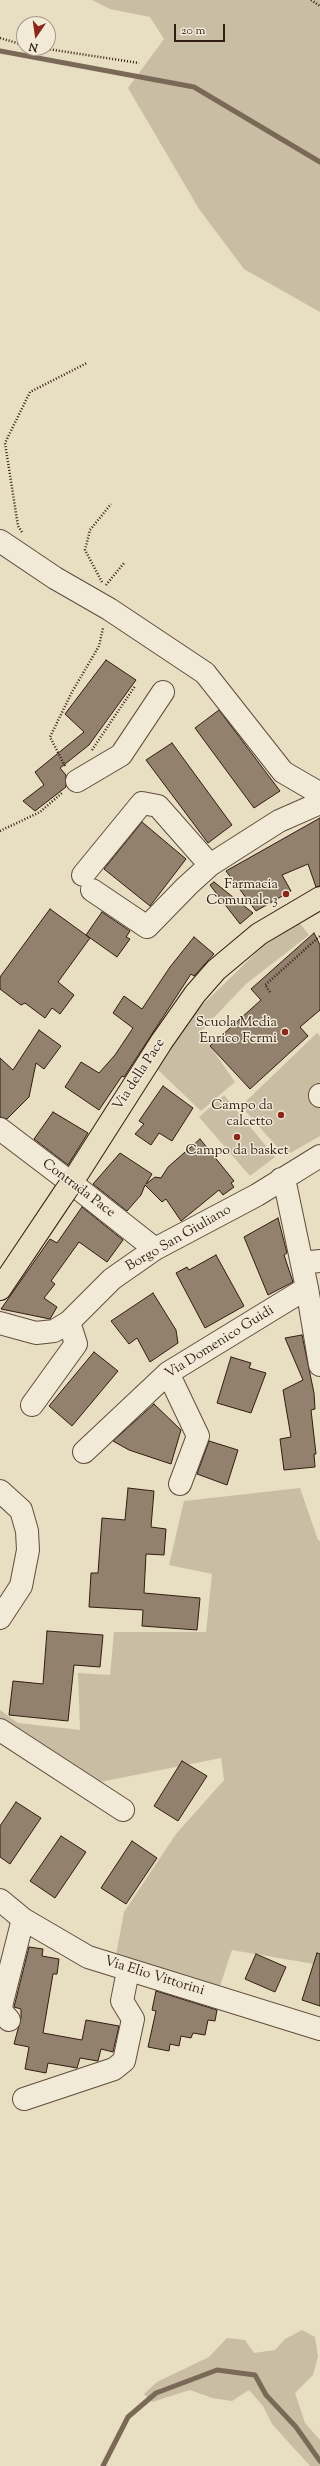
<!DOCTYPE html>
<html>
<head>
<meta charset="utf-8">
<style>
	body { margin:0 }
	#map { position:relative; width:320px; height:2466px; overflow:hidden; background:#e8dec2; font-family:"Sorts Mill Goudy",serif }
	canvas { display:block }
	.north { position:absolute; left:16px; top:16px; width:40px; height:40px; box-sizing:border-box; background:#f0ead7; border:1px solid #a49888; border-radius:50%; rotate:193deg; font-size:11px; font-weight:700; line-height:16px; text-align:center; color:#321d11 }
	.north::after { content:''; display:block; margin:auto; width:14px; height:18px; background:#8f2418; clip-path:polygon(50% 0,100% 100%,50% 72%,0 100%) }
	.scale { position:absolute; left:174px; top:24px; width:51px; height:18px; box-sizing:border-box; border:2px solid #321d11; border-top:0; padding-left:5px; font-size:12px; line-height:14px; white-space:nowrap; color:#321d11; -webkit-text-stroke:3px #f0ead7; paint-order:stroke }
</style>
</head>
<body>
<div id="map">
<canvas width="320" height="2466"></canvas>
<div class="north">N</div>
<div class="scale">20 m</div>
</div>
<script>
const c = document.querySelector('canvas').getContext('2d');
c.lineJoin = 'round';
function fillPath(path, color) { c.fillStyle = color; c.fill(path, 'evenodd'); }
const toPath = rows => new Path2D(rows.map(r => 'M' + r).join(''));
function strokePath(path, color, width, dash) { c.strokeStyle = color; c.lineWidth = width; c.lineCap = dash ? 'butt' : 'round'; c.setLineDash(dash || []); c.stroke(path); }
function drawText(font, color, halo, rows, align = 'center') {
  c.font = font + ' "Sorts Mill Goudy",serif'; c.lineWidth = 3; c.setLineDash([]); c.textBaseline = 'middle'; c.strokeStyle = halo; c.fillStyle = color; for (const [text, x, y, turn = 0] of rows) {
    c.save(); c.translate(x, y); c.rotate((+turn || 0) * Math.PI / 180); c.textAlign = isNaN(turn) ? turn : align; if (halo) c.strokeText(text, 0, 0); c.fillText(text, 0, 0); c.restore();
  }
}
const green = toPath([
	[92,0,320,0,320,312,244,269,199,209,128,88,164,39,150,17,110,9],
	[294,916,309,935,246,984,201,1031,212,1039,210,1046,235,1082,201,1111,156,1068,188,1019],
	[317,1033,320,1036,320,1136,285,1156,241,1106],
	[224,1095,275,1157,250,1176,199,1117],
	[300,1488,318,1540,320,1541,320,1965,232,1950,220,1986,116,1955,124,1912,176,1834,224,1780,221,1758,100,1782,0,1719,0,1710,18,1723,80,1730,78,1673,110,1675,114,1632,206,1632,212,1574,169,1565,184,1501],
	[302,2330,315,2337,318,2356,313,2375,295,2393,305,2423,320,2440,320,2466,310,2466,272,2424,263,2406,249,2390,232,2401,212,2398,190,2390,152,2402,144,2394,157,2382,209,2357,227,2338,245,2340,254,2353,275,2350,285,2339]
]);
const stream = toPath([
	[0,51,194,87,320,162],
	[103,2466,128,2417,156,2393,217,2370,255,2375,266,2395,296,2427,320,2461]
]);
const building = toPath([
	[106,660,136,680,89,745,60,768,66,775,66,787,35,811,23,801,44,785,35,772,84,732,65,714,106,660],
	[219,710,280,791,254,808,195,728,219,710],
	[172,743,232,825,208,843,146,760,172,743],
	[320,818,320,886,316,887,308,864,282,875,291,891,256,911,226,871,320,818],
	[142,822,186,859,150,906,104,869,142,822],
	[214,882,253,913,240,924,210,885,214,882],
	[50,909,90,938,58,982,74,995,60,1014,52,1008,45,1018,25,1003,21,1005,0,989,0,977,50,909],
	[102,912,130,931,126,937,130,939,117,957,86,935,102,912],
	[314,933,320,945,320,1010,300,1027,308,1036,250,1089,210,1046,261,1000,251,989,314,933],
	[194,937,214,954,194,976,191,974,124,1077,122,1076,99,1110,65,1087,81,1062,99,1073,115,1055,133,1028,113,1013,124,996,142,1009,170,967,194,937],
	[39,1030,61,1046,44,1069,36,1063,29,1097,7,1119,0,1117,0,1058,13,1070,39,1030],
	[163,1086,193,1108,172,1141,159,1133,151,1145,135,1134,144,1124,139,1121,163,1086],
	[53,1112,88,1133,68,1165,34,1139,53,1112],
	[200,1139,234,1181,231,1183,234,1187,223,1195,219,1190,181,1221,166,1199,162,1202,145,1185,141,1195,127,1211,93,1184,120,1153,152,1174,146,1184,155,1177,161,1178,168,1167,200,1139],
	[82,1207,123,1240,107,1262,79,1242,51,1281,55,1284,44,1298,57,1307,50,1319,1,1309,50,1239,57,1243,82,1207],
	[278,1218,287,1253,284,1255,293,1282,268,1295,244,1237,278,1218],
	[216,1255,244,1306,205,1328,176,1273,187,1267,189,1270,216,1255],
	[153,1293,176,1330,178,1343,150,1362,137,1338,129,1344,111,1321,153,1293],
	[302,1335,314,1393,315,1409,311,1410,316,1454,314,1454,315,1467,284,1470,280,1439,291,1437,283,1390,303,1380,285,1338,302,1335],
	[94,1352,118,1371,72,1426,49,1406,94,1352],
	[231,1357,251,1363,249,1368,266,1373,251,1413,217,1403,231,1357],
	[154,1404,181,1430,171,1464,129,1450,113,1441,154,1404],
	[209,1441,238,1450,227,1485,197,1474,209,1441],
	[128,1488,154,1491,151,1527,166,1529,164,1555,146,1554,144,1593,200,1598,197,1630,142,1626,143,1610,89,1607,91,1573,98,1573,102,1518,125,1520,128,1488],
	[47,1631,103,1635,100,1667,74,1665,68,1721,9,1715,13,1681,43,1684,47,1631],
	[182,1761,207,1776,178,1821,154,1806,182,1761],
	[16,1802,41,1818,10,1864,0,1857,0,1826,16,1802],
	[61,1836,86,1852,55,1898,30,1881,61,1836],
	[132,1841,157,1858,126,1904,101,1888,132,1841],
	[29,1947,43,1949,42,1956,59,1959,57,1974,53,1974,43,2033,82,2040,86,2020,119,2026,113,2052,101,2049,98,2061,80,2058,77,2068,48,2063,46,2073,25,2069,29,2047,14,2044,21,2018,21,2009,14,2007,29,1947],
	[317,1953,320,1954,320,2006,302,2000,317,1953],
	[256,1954,286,1967,275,1992,245,1979,256,1954],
	[156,1991,217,2010,215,2021,208,2020,205,2035,193,2033,191,2038,181,2036,179,2046,170,2044,169,2051,148,2047,156,2011,152,2010,156,1991]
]);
const path = toPath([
	[311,0,320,6],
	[0,38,24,45],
	[41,48,139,63],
	[22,532,18,526,5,443,30,392,87,363],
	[102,582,85,550,90,530,111,504],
	[106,585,124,563],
	[92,750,135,686],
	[65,766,50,737,72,692,99,646,103,628],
	[0,831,40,812,63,792],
	[270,992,265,985,320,936]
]);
const minor = toPath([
	[0,541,55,578,109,609,205,673,283,772,319,793,320,797],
	[77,781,121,755,163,692],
	[83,875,142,803,158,806,210,865],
	[92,890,147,927,187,886,210,865,279,821,320,803],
	[320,1096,320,1095],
	[0,1129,79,1189,155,1249],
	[281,1179,286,1188,307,1288,320,1365],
	[302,1263,320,1261],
	[0,1323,36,1333,54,1331,69,1322,112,1279,155,1249,257,1195,320,1156],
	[168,1373,198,1436,180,1484],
	[32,1405,76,1344,69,1322],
	[84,1452,168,1373,307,1288],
	[0,1491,21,1510,27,1531,28,1550,21,1586,0,1618],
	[0,1730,123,1810],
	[0,1900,23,1919,88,1957,320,2029],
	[9,2020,1,2011,2,2002,23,1919],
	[24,2099,114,2069,124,2061,133,2019,122,2001,128,1971]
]);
const major = toPath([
	[74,1179,162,1041,195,994,216,970,259,934,320,898],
	[0,1289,63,1195]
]);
const majorBridge = toPath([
	[63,1195,74,1179]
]);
const markers = [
	[286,894,4,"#8f2418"],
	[285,1032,4,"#8f2418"],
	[281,1115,4,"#8f2418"],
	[237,1137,4,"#8f2418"]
];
const poiNames = [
	["Farmacia",278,886],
	["Comunale 3",278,902],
	["Scuola Media",277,1024],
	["Enrico Fermi",277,1040],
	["Campo da",273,1107],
	["calcetto",273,1123],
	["Campo da basket",237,1152,"center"]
];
const streetNames = [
	["Via della Pace",140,1075,-57],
	["Contrada Pace",78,1189,37],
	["Borgo San Giuliano",179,1239,-30],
	["Via Domenico Guidi",220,1343,-32],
	["Via Elio Vittorini",154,1977,17]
];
fillPath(green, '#c9bda4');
strokePath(stream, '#7a6957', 5);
fillPath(building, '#91816d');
strokePath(building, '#321d11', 1);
strokePath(minor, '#604d3d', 24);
strokePath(major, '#321d11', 24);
strokePath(path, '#321d11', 2.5, [1, 2]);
strokePath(minor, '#f0ead7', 22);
strokePath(major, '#e8dec2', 22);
strokePath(majorBridge, '#321d11', 24, []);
strokePath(majorBridge, '#e8dec2', 22);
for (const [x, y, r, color] of markers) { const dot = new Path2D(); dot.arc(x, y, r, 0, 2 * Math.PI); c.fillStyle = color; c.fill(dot); strokePath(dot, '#f0ead7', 1.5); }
drawText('14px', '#321d11', '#f0ead7', poiNames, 'right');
drawText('14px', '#321d11', '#f0ead7', streetNames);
</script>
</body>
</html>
